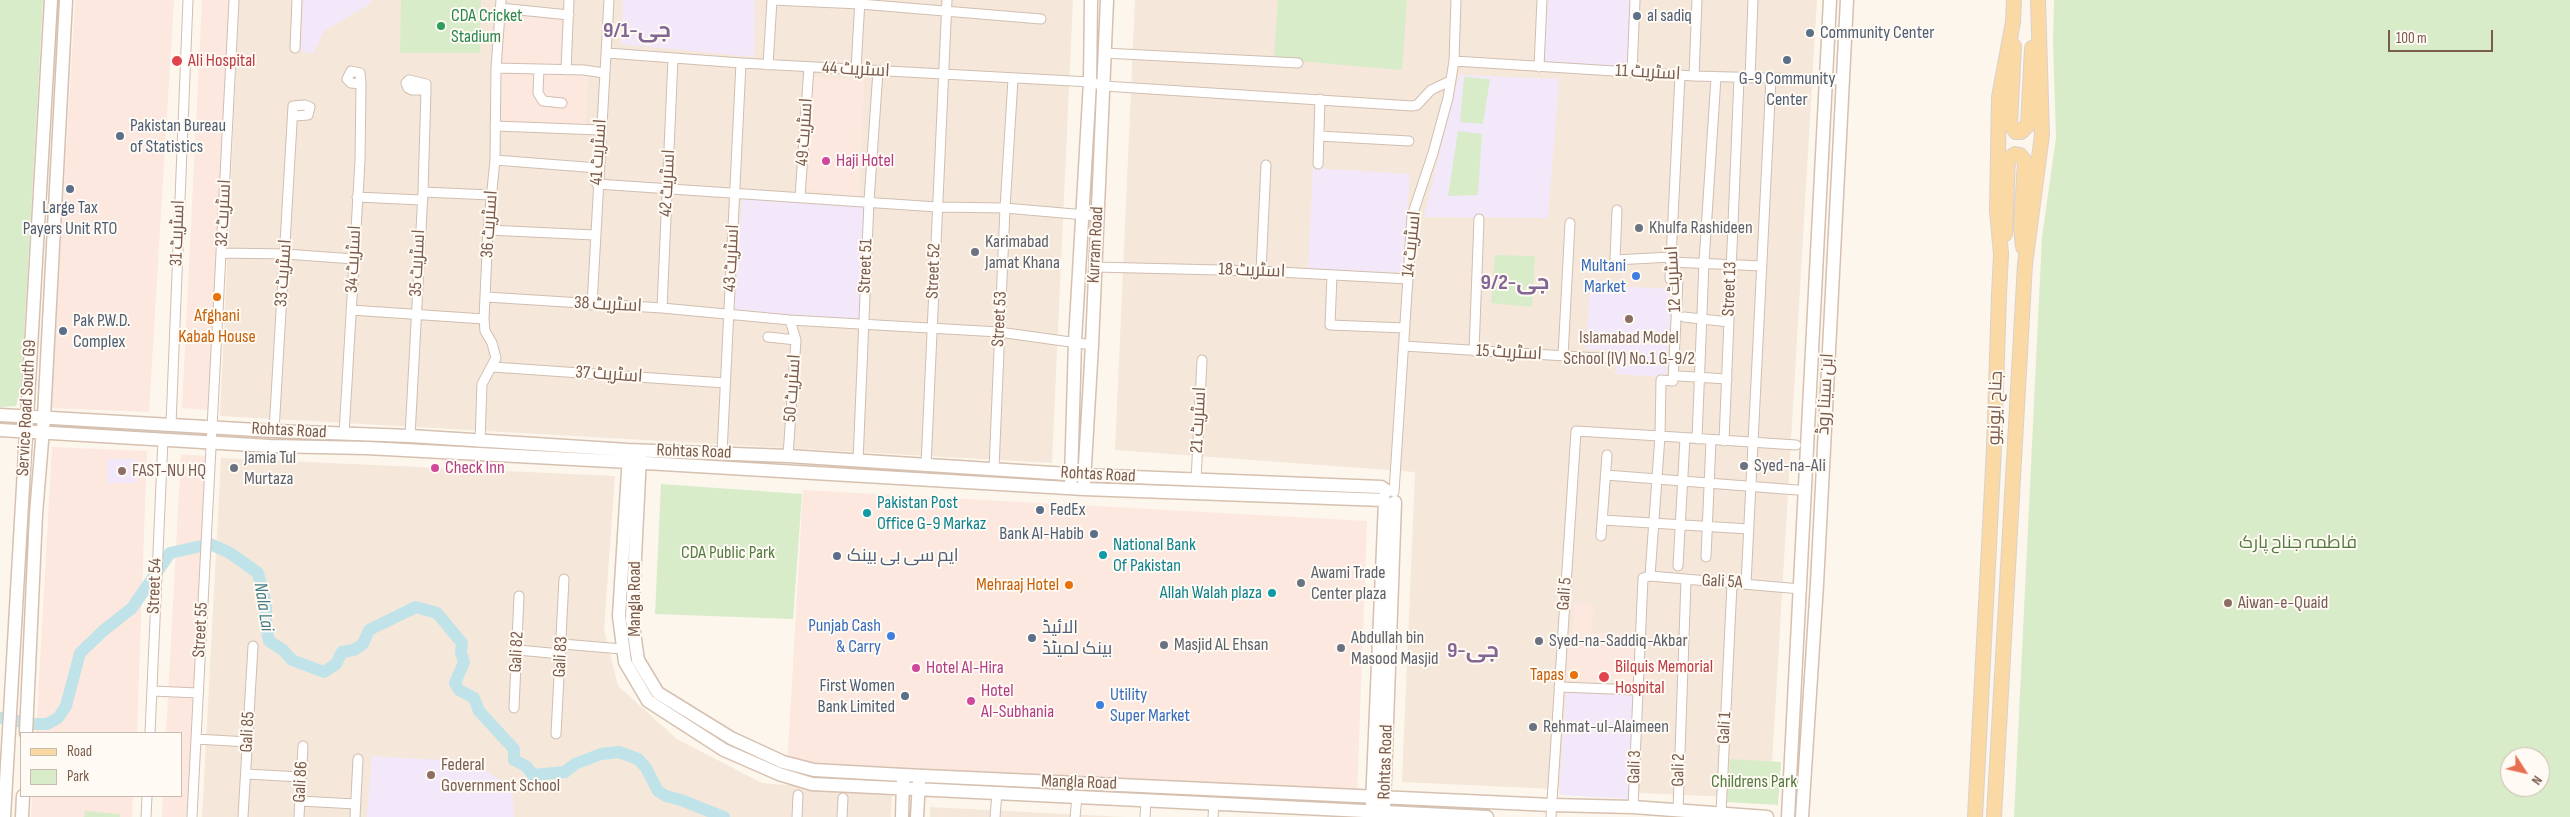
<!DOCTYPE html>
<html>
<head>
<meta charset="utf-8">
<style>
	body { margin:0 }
	#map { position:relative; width:2570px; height:817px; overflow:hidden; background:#fdf6ec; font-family:"Sofia Sans Condensed",sans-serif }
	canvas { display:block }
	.legend { position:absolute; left:20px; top:732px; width:162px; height:65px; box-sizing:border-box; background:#fffaf3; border:1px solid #cabbb1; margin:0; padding:6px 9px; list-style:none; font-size:15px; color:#7a5c4d }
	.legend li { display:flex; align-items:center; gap:10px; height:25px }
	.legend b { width:25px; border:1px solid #cabbb1 }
	.north { position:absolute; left:2500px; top:747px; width:50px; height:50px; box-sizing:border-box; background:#fffaf3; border:1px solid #cabbb1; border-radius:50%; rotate:125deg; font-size:14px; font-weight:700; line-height:20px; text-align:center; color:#7a5c4d }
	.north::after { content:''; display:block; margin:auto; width:18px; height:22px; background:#e76f51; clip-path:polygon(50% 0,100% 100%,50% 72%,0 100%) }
	.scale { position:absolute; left:2388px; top:30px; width:105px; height:22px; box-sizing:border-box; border:2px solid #7a5c4d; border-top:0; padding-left:6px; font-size:15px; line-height:18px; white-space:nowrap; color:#7a5c4d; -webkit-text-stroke:4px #fffaf3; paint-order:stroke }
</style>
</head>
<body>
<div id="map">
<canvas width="2570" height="817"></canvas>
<ul class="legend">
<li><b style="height:6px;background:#fbd9a5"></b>Road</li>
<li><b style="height:14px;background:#d8ecc9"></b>Park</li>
</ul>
<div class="north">N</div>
<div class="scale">100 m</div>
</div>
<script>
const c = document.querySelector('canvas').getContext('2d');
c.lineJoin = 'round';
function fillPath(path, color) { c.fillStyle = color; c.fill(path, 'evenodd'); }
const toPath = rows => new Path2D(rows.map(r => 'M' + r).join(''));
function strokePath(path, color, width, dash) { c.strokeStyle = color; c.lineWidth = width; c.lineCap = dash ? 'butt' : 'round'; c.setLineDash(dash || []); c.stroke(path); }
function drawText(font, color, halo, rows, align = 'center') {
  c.font = font + ' "Sofia Sans Condensed",Cairo,sans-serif'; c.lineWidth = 4; c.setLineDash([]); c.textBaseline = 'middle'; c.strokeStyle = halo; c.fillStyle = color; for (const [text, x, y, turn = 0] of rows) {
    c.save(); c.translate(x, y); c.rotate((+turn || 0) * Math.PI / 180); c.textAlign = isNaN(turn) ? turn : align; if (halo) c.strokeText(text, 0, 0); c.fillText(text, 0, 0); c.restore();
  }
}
const residential = toPath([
	[239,0,1073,0,1052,463,220,416],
	[1135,0,1817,0,1770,799,1402,782,1415,472,1115,450],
	[221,458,615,476,604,630,618,686,677,739,762,783,892,794,891,817,202,817],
	[930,807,1125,817,930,817]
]);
const commercial = toPath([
	[75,0,174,0,149,412,51,408],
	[202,0,229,0,209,410,182,408],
	[502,15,561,20,562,74,588,76,585,129,497,122],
	[809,76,864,81,859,197,806,190],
	[52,447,147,451,137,733,36,733],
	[181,454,208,456,188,817,162,817,163,796,181,796,181,733,166,733],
	[803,490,1367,521,1357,796,787,768],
	[1574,603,1593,603,1592,633,1638,635,1635,684,1563,680,1565,631,1573,632],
	[32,796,133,796,132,817,31,817]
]);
const education = toPath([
	[303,0,371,0,370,4,324,31,313,54,301,51],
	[623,0,755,0,754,57,621,44],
	[1539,0,1631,0,1629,69,1536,63],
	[1459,75,1559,79,1548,218,1424,217],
	[1313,168,1410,174,1403,272,1308,270],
	[742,199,865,204,860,320,734,312],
	[1590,285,1672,289,1666,377,1616,374,1617,351,1586,349],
	[107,459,137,459,137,483,107,483],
	[1566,691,1635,696,1631,799,1559,795],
	[372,756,473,762,512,788,514,817,367,817]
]);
const green = toPath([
	[0,0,43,0,21,389,16,406,0,407],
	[401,0,481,0,480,53,400,53],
	[1278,0,1407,0,1402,70,1274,59],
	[2054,0,2570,0,2570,817,2014,817,2042,237,2056,138,2053,42],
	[2510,757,2540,757,2540,787,2510,787],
	[1464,77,1490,79,1483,124,1460,122],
	[1458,131,1482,134,1478,195,1448,196],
	[1495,255,1535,256,1532,307,1491,303],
	[661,484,802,494,793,619,655,614],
	[1730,759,1781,762,1778,805,1727,802],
	[85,811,120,814,120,817,84,817]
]);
const river = toPath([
	[0,718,34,724,47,724,58,718,66,706,80,653,103,631,132,608,170,553,210,544,230,553,258,573,266,604,266,626,269,641,283,650,292,660,324,672,336,664,342,652,354,650,363,644,369,630,377,626,416,607,437,613,462,643,461,653,464,662,455,683,459,690,474,698,479,711,514,749,514,760,526,766,533,775,565,772,575,764,601,754,619,752,638,759,646,768,658,791,666,796,681,800,724,817]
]);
const street = toPath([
	[772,0,860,4,1041,19],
	[500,8,569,15],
	[295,48,297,0],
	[607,53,741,63,1090,82,1104,86,1412,106,1417,105,1431,90,1450,81],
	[1104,53,1298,63],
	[1454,61,1694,76,1843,80],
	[768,65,772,0],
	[1539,67,1542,0],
	[496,68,584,70,604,73],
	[539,69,538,93,543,101,562,103],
	[856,69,860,0],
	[566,70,569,0],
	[1632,72,1635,0],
	[1680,75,1670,279,1678,279,1673,381,1661,380,1660,436,1796,445],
	[1694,76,1697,0],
	[1750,78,1753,0],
	[495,126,600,130],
	[1319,136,1409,141],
	[495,160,598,168],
	[1318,164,1320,99],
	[597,184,937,207,1005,208,1097,216],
	[423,192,491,195],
	[357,197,421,200],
	[800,197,809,67],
	[1617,210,1615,260,1671,257],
	[488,230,594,235],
	[222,253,285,254,354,259],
	[1671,262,1762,266],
	[1095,267,1261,271,1408,279],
	[1261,271,1266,165],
	[1332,275,1330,325,1405,328],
	[486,297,662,308,790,320,999,332,1092,345],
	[592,305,609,0],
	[662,308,673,58],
	[351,310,484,319],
	[1684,317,1729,322],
	[768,337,796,340],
	[1404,346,1614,359],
	[1474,351,1479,219],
	[1563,356,1570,223],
	[493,367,725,383],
	[1679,376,1727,379],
	[171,424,188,0],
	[274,431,293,106,305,105,310,107,308,115,294,116],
	[344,434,360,161,361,84,360,73,351,71,347,79,351,83,361,84],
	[410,436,423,192,426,90,426,84,409,80,406,83,408,88,412,90,426,90],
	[1697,439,1704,262,1716,77],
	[1724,441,1739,78],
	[480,442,482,384,496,358,492,343,485,331,484,319,488,230,495,160,496,68,501,0],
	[722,453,741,63],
	[788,456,796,340,790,320],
	[858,461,869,201,878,71],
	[926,466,947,0],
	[994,469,1005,208,1013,79],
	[1606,475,1797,490],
	[1196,481,1202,360],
	[1394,492,1412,216,1433,153,1448,98,1454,61,1456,0],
	[1603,520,1749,529],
	[1601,536,1607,455],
	[1706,557,1711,440],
	[1678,566,1685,438],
	[1746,584,1771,79],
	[562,644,622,649],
	[518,650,561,654],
	[1559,687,1638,690],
	[152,691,198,693],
	[514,708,519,596],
	[150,733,163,439],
	[556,734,564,579],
	[196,739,248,742],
	[246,774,301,777],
	[300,801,356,804],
	[1633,807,1643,578,1650,576,1801,589],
	[1678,810,1686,580],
	[1721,813,1732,584],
	[146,817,147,796],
	[192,817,234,0],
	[243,817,253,646],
	[299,817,303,746],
	[355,817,358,759],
	[797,817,798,795],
	[842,817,843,798],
	[995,817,997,793],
	[1075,817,1077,797],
	[1145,817,1146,801],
	[1213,817,1214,805],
	[1551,817,1576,431,1660,436,1650,576]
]);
const secondary = toPath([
	[0,415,274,431,410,436,628,450,788,456,1083,475,1381,487,1387,491],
	[0,430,270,446,367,448,629,462,1084,489,1384,500],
	[629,455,619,616,625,662,648,701,724,750,779,774,812,784,1487,817],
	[640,456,632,619,638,660,658,693,731,738,783,762,814,770,903,775,1552,805,1633,807,1767,817],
	[1071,480,1075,341,1090,82,1091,0],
	[1084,482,1092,345,1107,0],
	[26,733,36,514,44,417,66,0],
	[1372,804,1385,502],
	[1384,805,1395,502],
	[4,817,51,0],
	[22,817,23,796],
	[902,817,903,780],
	[917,817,919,781],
	[1788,817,1830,0],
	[1802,817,1817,584,1847,0]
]);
const primary = toPath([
	[2014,46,2010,124,2016,132,2021,132,2028,125,2032,48],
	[2005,234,2008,159,2015,154,2020,155,2025,161,2021,227,2023,247],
	[1975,817,1994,448,1999,295,2001,254,1997,211,1999,97,2013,22,2014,0],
	[1994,817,2025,264,2042,135,2038,0]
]);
const markers = [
	[1637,16,5,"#5c6f8a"],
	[441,26,5,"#2e9e5b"],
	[1810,33,5,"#5c6f8a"],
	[1787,60,5,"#5c6f8a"],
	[177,61,6,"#e0444e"],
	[120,136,5,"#5c6f8a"],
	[826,161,5,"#d1479c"],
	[70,189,5,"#5c6f8a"],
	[1639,228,5,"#6b7280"],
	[975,252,5,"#6b7280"],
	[1636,276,5,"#3f7fe0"],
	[217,297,5,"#e8710a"],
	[1629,319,5,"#8d6e63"],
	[63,331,5,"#5c6f8a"],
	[1744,466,5,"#6b7280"],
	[234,468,5,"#6b7280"],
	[435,468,5,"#d1479c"],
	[122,471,5,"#8d6e63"],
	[1040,510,5,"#5c6f8a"],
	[867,513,5,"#0f9aa8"],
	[1094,534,5,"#5c6f8a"],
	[1103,555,5,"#0f9aa8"],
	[837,556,5,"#5c6f8a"],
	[1301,583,5,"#6b7280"],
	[1069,585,5,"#e8710a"],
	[1272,593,5,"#0f9aa8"],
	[2228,603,5,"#8d6e63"],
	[891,636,5,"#3f7fe0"],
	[1032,638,5,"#5c6f8a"],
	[1539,641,5,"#6b7280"],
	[1164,645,5,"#6b7280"],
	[1341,648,5,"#6b7280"],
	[916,668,5,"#d1479c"],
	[1574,675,5,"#e8710a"],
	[1604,677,6,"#e0444e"],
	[905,696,5,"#5c6f8a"],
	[971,701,5,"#d1479c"],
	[1100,705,5,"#3f7fe0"],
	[1533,727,5,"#6b7280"],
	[431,775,5,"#8d6e63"]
];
const leisureNames = [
	["CDA Cricket",451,16],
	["Stadium",451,37]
];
const serviceNames = [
	["al sadiq",1647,16],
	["Community Center",1820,33],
	["G-9 Community",1787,79,"center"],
	["Center",1787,100,"center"],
	["Pakistan Bureau",130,126],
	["of Statistics",130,147],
	["Large Tax",70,208,"center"],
	["Payers Unit RTO",70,229,"center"],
	["Pak P.W.D.",73,321],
	["Complex",73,342],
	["FedEx",1050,510],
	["Bank Al-Habib",1084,534,"right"],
	["ایم سی بی بینک",847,556],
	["الائیڈ",1042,628],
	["بینک لمیٹڈ",1042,649],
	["First Women",895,686,"right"],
	["Bank Limited",895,707,"right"]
];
const healthNames = [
	["Ali Hospital",188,61],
	["Bilquis Memorial",1615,667],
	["Hospital",1615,688]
];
const streetNames = [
	["اسٹریٹ 44",856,70,3],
	["اسٹریٹ 11",1648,73,3],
	["اسٹریٹ 49",805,132,-86],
	["اسٹریٹ 41",599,152,-86],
	["اسٹریٹ 42",668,183,-87],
	["اسٹریٹ 32",224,213,-87],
	["اسٹریٹ 36",490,224,-86],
	["اسٹریٹ 31",178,233,-88],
	["اسٹریٹ 14",1412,244,-84],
	["Kurram Road",1096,245,-87],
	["اسٹریٹ 43",732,258,-87],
	["اسٹریٹ 34",354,259,-87],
	["اسٹریٹ 35",418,263,-87],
	["Street 51",866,266,-88],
	["Street 52",934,271,-88],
	["اسٹریٹ 18",1252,271,2],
	["اسٹریٹ 33",284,273,-86],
	["اسٹریٹ 12",1674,279,-93],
	["Street 13",1730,289,-88],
	["اسٹریٹ 38",608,305,3],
	["Street 53",1000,319,-87],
	["اسٹریٹ 15",1509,353,3],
	["اسٹریٹ 37",609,375,4],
	["اسٹریٹ 50",793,388,-86],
	["ابن سینا روڈ",1826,394,-87],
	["Service Road South G9",27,408,-87],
	["جناح ایونیو",1996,408,-88],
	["اسٹریٹ 21",1199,420,-87],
	["Rohtas Road",289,431,3],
	["Rohtas Road",694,452,2],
	["Rohtas Road",1098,475,3],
	["Gali 5A",1722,582,3],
	["Street 54",155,586,-88],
	["Gali 5",1565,594,-86],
	["Mangla Road",635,599,-90],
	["Street 55",201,630,-87],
	["Gali 82",517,652,-87],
	["Gali 83",561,657,-87],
	["Gali 1",1725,728,-87],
	["Gali 85",248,732,-87],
	["Rohtas Road",1386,762,-88],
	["Gali 3",1635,767,-88],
	["Gali 2",1679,770,-89],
	["Gali 86",301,782,-87],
	["Mangla Road",1079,783,2]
];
const hotelNames = [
	["Haji Hotel",836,161],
	["Check Inn",445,468],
	["Hotel Al-Hira",926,668],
	["Hotel",981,691],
	["Al-Subhania",981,712]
];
const worshipNames = [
	["Khulfa Rashideen",1649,228],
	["Karimabad",985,242],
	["Jamat Khana",985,263],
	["Jamia Tul",244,458],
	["Murtaza",244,479],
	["Syed-na-Ali",1754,466],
	["Awami Trade",1311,573],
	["Center plaza",1311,594],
	["Abdullah bin",1351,638],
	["Masood Masjid",1351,659],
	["Syed-na-Saddiq-Akbar",1549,641],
	["Masjid AL Ehsan",1174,645],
	["Rehmat-ul-Alaimeen",1543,727]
];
const shopNames = [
	["Multani",1626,266],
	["Market",1626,287],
	["Punjab Cash",881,626],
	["& Carry",881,647],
	["Utility",1110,695,"left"],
	["Super Market",1110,716,"left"]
];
const foodNames = [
	["Afghani",217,316,"center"],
	["Kabab House",217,337,"center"],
	["Mehraaj Hotel",1059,585],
	["Tapas",1564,675]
];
const educationNames = [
	["Islamabad Model",1629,338,"center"],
	["School (IV) No.1 G-9/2",1629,359,"center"],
	["FAST-NU HQ",132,471],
	["Aiwan-e-Quaid",2238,603],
	["Federal",441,765],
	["Government School",441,786]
];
const cultureNames = [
	["Pakistan Post",877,503],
	["Office G-9 Markaz",877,524],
	["National Bank",1113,545],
	["Of Pakistan",1113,566],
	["Allah Walah plaza",1262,593,"right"]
];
const parkNames = [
	["فاطمہ جناح پارک",2298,543],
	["CDA Public Park",728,553],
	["Childrens Park",1754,782]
];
const waterNames = [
	["Nala Lai",263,607,81]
];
const districtNames = [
	["جی-9/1",637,31],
	["جی-9/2",1515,283],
	["جی-9",1473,651]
];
fillPath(residential, '#f5e8da');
fillPath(commercial, '#fde8e0');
fillPath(education, '#f3e8fa');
fillPath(green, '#d8ecc9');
strokePath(river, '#bfe3e8', 12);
strokePath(street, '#d1beb0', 11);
strokePath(secondary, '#d6c0b0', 15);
strokePath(primary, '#dad1cd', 16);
strokePath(street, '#fff', 9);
strokePath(secondary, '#fff', 12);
strokePath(primary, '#fbd9a5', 14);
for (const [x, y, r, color] of markers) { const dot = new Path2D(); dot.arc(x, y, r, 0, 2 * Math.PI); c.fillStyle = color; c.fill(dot); strokePath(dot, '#fffaf3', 2); }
drawText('18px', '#27864d', '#fffaf3', leisureNames, 'left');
drawText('18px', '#4e5e75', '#fffaf3', serviceNames, 'left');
drawText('18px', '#be3a42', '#fffaf3', healthNames, 'left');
drawText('18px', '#7a5c4d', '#fffaf3', streetNames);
drawText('18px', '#b23c85', '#fffaf3', hotelNames, 'left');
drawText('18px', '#5b616d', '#fffaf3', worshipNames, 'left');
drawText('18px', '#366cbe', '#fffaf3', shopNames, 'right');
drawText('18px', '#c56008', '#fffaf3', foodNames, 'right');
drawText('18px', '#785e54', '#fffaf3', educationNames, 'left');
drawText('18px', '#0d838f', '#fffaf3', cultureNames, 'left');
drawText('18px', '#537a41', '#fffaf3', parkNames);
drawText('italic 19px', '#437c86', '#fffaf3', waterNames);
drawText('bold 22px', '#846695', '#fffaf3', districtNames);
</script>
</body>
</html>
